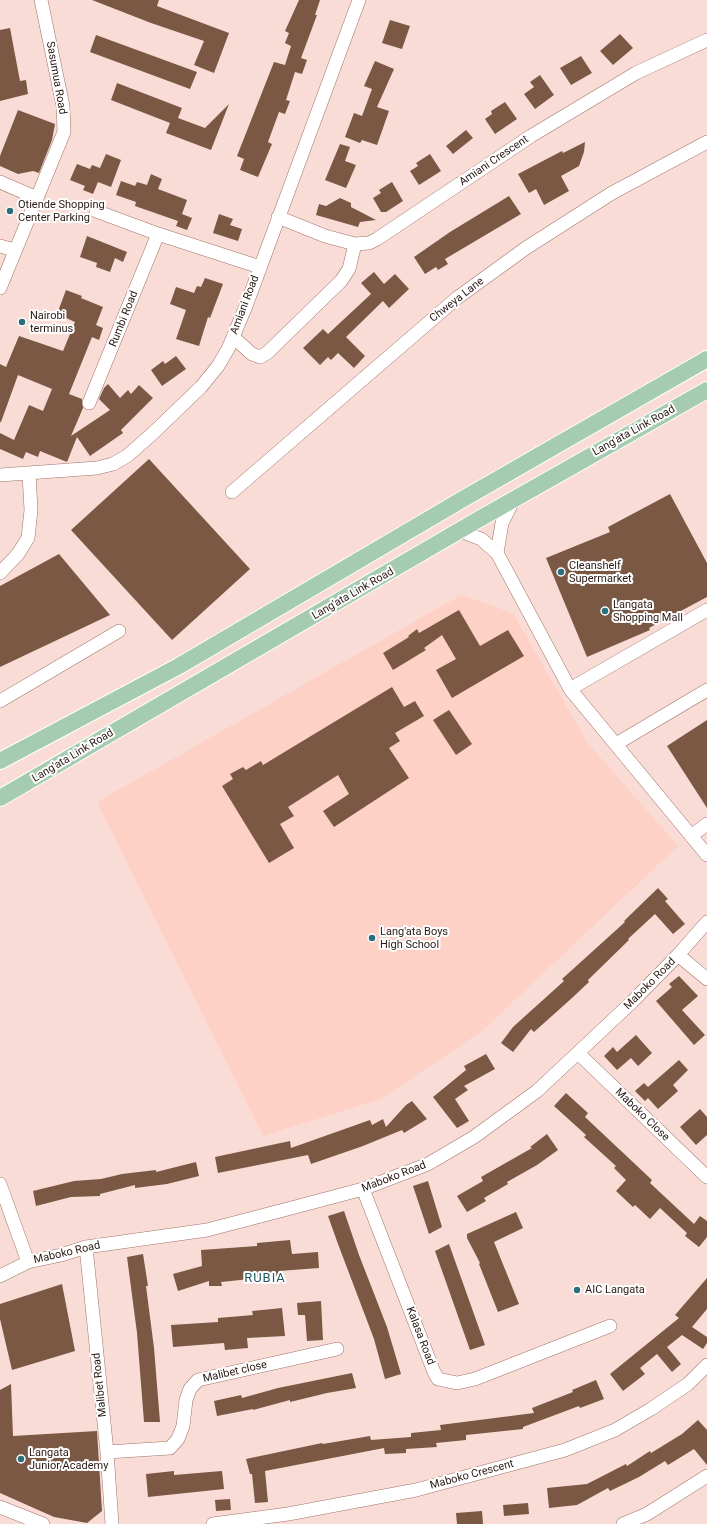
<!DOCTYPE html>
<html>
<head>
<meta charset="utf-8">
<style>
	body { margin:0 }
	canvas { display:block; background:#fadcd6 }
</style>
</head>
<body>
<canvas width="707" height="1524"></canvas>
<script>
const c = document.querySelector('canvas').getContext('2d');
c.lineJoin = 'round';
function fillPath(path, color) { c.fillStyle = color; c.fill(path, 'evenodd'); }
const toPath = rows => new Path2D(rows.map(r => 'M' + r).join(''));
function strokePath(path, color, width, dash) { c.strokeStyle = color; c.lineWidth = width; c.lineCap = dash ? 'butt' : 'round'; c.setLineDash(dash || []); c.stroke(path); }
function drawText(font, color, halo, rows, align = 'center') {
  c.font = font + ' Roboto,sans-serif'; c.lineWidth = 4; c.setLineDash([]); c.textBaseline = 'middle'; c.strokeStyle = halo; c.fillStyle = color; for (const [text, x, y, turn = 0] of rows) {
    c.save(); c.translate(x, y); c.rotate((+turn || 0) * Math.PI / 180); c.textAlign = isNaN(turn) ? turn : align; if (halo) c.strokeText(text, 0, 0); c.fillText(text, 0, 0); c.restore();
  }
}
const built = toPath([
	[461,595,513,613,587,742,678,846,482,1031,381,1099,263,1136,97,802]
]);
const building = toPath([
	[92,0,159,0,157,6,229,33,214,73,194,65,204,41,151,23],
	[299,0,320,0,315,15,317,15,301,58,307,60,302,74,295,72,286,100,290,101,285,114,279,112,268,142,272,144,258,177,240,170,244,159,237,156,274,62,285,65,291,46,285,43,289,33,285,31],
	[390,20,410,26,402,49,382,43],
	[10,28,20,81,26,80,28,94,0,101,0,30],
	[620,34,633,48,613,65,600,51],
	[96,35,197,72,190,89,90,52],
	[581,56,592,73,571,85,560,68],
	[375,61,394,69,377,107,389,111,377,145,362,140,360,143,345,137,354,113,362,116,372,89,364,86],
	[540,75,554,95,535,109,524,94,534,87,530,82],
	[117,83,182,108,178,118,205,128,229,104,211,150,166,133,170,123,111,100],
	[505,102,517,119,495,134,485,119,492,114,491,111],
	[18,110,55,124,52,140,39,173,33,171,18,174,0,166,0,156],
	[466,130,473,138,453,154,446,146],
	[585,142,584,152,579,166,561,176,569,191,544,205,536,189,529,193,518,174,562,151,563,153],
	[340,144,350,147,345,161,356,165,346,188,325,180],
	[106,154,121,160,111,187,98,182,93,194,83,190,85,186,70,180,77,164,90,169,92,165,100,168],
	[430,154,441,171,419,185,410,171,418,166,416,163],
	[151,174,162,179,158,189,187,200,182,214,192,218,187,230,176,226,178,221,135,206,136,202,116,195,121,181,135,186,137,182,147,185],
	[392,182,403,201,386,212,381,212,373,198,381,193,379,190],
	[509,196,521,214,445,259,448,264,438,270,436,267,425,274,414,257,450,232],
	[340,198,351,203,351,207,376,220,360,222,358,227,316,215,319,204,326,206],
	[219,214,233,219,230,225,242,229,238,241,213,233],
	[87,236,127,252,123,262,115,258,110,272,96,267,97,263,80,257],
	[374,272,384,284,395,274,409,289,389,308,383,301,346,337,365,356,354,368,338,353,331,360,328,357,320,365,303,348,323,329,328,334,371,294,361,283],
	[205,278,223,284,210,318,208,317,199,346,176,339,186,310,170,304,176,287,194,293,197,286,201,287],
	[66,290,82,296,81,298,103,307,96,325,103,328,99,340,92,337,69,394,82,399,83,408,71,436,110,410,99,399,104,388,108,384,120,398,128,390,131,394,139,385,153,398,121,430,123,433,90,456,77,437,67,462,40,451,38,457,26,452,23,459,0,449,0,433,14,440,29,405,43,411,52,389,18,375,1,422,0,422,0,364,6,367,19,336,63,351,75,322,57,314],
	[176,356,186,369,162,386,151,370,163,361,165,364],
	[149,459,250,569,172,640,71,530],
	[670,494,707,563,707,597,649,628,650,630,587,657,546,558,610,532,608,527],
	[59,554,110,615,0,667,0,586],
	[459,610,480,646,508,630,524,656,452,698,436,670,456,659,442,635,424,648,426,650,393,670,383,653,409,637,408,636,417,629,419,633],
	[392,687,404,707,415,701,424,716,395,733,400,741,389,748,409,778,334,827,323,811,349,794,338,775,288,807,294,816,280,824,294,848,269,863,222,786,233,779,230,774,243,767,246,770,261,761,263,765],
	[449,710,472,744,456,755,433,720],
	[707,720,707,808,667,746],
	[658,888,668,899,665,901,685,924,673,934,655,914,628,939,629,940,588,980,589,982,572,998,534,1032,531,1029,513,1052,501,1043,513,1027,564,981,562,979,625,922,624,921],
	[679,976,698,996,682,1010,705,1035,694,1045,656,1001,672,987,669,984],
	[636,1035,652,1053,638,1066,631,1058,617,1070,604,1056,613,1047,617,1052],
	[486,1054,495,1069,464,1086,468,1090,455,1099,469,1121,457,1128,433,1097,466,1070,464,1066],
	[679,1060,688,1070,673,1085,678,1091,658,1109,648,1098,645,1101,635,1091,644,1083,648,1087],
	[566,1093,588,1113,585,1117,652,1180,650,1183,694,1224,700,1216,707,1221,707,1237,699,1247,685,1236,687,1233,660,1208,650,1219,635,1205,633,1207,616,1191,626,1180,614,1168,616,1166,584,1137,586,1135,554,1106],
	[412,1101,427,1119,404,1133,402,1130,363,1146,311,1164,308,1155,218,1173,215,1157,290,1141,291,1148,370,1120,372,1125,383,1119,386,1127,406,1105],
	[700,1109,707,1117,707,1135,696,1145,680,1127],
	[547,1134,558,1150,537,1165,507,1182,508,1184,484,1198,486,1201,467,1212,457,1196,483,1181,481,1177,532,1148,530,1147],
	[196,1162,199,1176,167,1184,135,1188,135,1185,100,1194,100,1196,71,1197,36,1206,33,1191,74,1181,101,1179,122,1174,156,1170,156,1172],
	[428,1181,442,1227,429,1234,413,1186],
	[344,1211,359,1255,387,1327,401,1374,385,1379,374,1339,338,1244,328,1216],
	[516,1212,523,1228,494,1242,519,1304,498,1312,479,1264,480,1263,467,1238,467,1234],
	[290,1240,292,1254,318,1252,319,1268,279,1271,279,1276,221,1282,222,1286,209,1286,209,1281,178,1291,173,1274,202,1266,201,1250,257,1246,257,1243],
	[449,1244,485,1345,470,1350,435,1251],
	[143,1254,148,1286,146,1286,154,1348,160,1422,144,1422,137,1333,127,1257],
	[707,1278,707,1309,692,1327,707,1337,707,1343,703,1349,682,1335,667,1347,681,1364,672,1372,657,1354,640,1368,645,1374,623,1391,610,1374,679,1318,675,1315],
	[62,1284,75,1351,12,1370,0,1319,0,1304],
	[321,1301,323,1340,307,1341,305,1315,298,1315,297,1303],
	[282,1308,285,1336,247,1338,248,1348,225,1350,224,1343,173,1347,171,1325,218,1322,218,1318,253,1315,252,1311],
	[352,1373,356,1388,327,1393,290,1402,290,1400,253,1410,253,1409,217,1416,214,1401,241,1395,242,1398,278,1388],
	[596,1380,604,1399,580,1408,579,1406,523,1427,523,1429,466,1435,466,1440,436,1443,437,1447,406,1449,406,1453,385,1454,384,1448,265,1471,268,1502,255,1503,252,1474,250,1474,246,1459,322,1443,323,1444,370,1436,371,1440,411,1437,411,1433,441,1430,440,1425,534,1413,532,1408,573,1392,572,1390],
	[11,1384,13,1436,97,1431,102,1511,87,1523,54,1517,0,1493,0,1390],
	[698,1420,707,1430,707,1465,694,1449,668,1465,665,1461,639,1477,610,1491,608,1488,577,1505,549,1508,547,1488,587,1484,626,1464,627,1466,650,1451,651,1453,682,1434],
	[174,1471,174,1475,222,1471,224,1489,148,1497,146,1474],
	[230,1499,231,1510,216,1511,215,1500],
	[528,1503,529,1514,504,1516,503,1505],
	[482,1511,483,1524,457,1524,456,1513]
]);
const minor = toPath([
	[0,182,37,198,0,288],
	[37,198,64,132,63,106,41,0],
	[96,211,158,234,260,267],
	[278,217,325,236,355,244,369,243,377,239,531,136,636,73,707,40],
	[0,246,14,250],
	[233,337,252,354,260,357,267,353,341,281,349,269,355,244],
	[89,403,158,234],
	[0,475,97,468,113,464,127,456,151,435,201,387,218,366,228,349,246,306,359,0],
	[232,492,457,298,526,248,612,193,707,142],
	[460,531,481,539,497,553,570,689,707,855],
	[497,553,502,523,514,499],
	[0,573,18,554,28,538,31,510,29,474],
	[570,689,707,610],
	[0,701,119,631],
	[616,744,707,690],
	[691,836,707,824],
	[678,955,707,979],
	[578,1053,707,1177],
	[0,1184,28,1262],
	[363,1189,434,1372,438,1379,457,1383,475,1379,610,1326],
	[86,1247,107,1452,112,1524],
	[0,1276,28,1262,61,1255,86,1247,207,1230,299,1206,363,1189,428,1164,474,1137,537,1091,632,1002,678,955,707,922],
	[107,1452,170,1448,178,1439,183,1426,186,1400,190,1389,198,1380,337,1349],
	[0,1507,43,1524],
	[213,1524,288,1514,416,1490,565,1450,615,1430,651,1409,688,1384,707,1365],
	[623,1524,647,1514,707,1476]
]);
const major = toPath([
	[0,761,179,666,463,499,707,359],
	[0,798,481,518,707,390]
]);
const markers = [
	[10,211,4,"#296f7d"],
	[22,322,4,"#296f7d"],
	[561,572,4,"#296f7d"],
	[605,611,4,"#296f7d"],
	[372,938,4,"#296f7d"],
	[577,1290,4,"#296f7d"],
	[21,1459,4,"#296f7d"]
];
const streetNames = [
	["Sasumua Road",56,78,80],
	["Amiani Crescent",494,161,-34],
	["Chweya Lane",457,300,-38],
	["Amiani Road",245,305,-69],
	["Rumbi Road",124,319,-68],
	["Lang'ata Link Road",634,431,-29],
	["Lang'ata Link Road",353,594,-30],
	["Lang'ata Link Road",73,756,-31],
	["Maboko Road",650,984,-45],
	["Maboko Close",642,1115,44],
	["Maboko Road",394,1177,-21],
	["Maboko Road",67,1253,-13],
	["Kalasa Road",420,1336,69],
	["Malibet close",235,1372,-13],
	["Malibet Road",100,1385,-96],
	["Maboko Crescent",472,1475,-15]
];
const poiNames = [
	["Otiende Shopping",18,205],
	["Center Parking",18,218],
	["Nairobi",30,316],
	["terminus",30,329],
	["Cleanshelf",569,566],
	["Supermarket",569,579],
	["Langata",613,605],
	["Shopping Mall",613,618],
	["Lang'ata Boys",380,932],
	["High School",380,945],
	["AIC Langata",585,1290],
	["Langata",29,1453],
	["Junior Academy",29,1466]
];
const quarterNames = [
	["RUBIA",265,1279]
];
fillPath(built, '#fed1c7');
fillPath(building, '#7b5843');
strokePath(minor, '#9f746b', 14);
strokePath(major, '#fff', 18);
strokePath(minor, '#fff', 13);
strokePath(major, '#a5ccb0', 16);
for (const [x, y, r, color] of markers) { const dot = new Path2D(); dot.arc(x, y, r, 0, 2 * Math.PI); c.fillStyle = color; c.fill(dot); strokePath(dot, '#fff', 1.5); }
drawText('11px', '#281814', '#fff', streetNames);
drawText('11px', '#281814', '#fff', poiNames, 'left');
c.letterSpacing = '1px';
drawText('13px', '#225a64', '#fff', quarterNames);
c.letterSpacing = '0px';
</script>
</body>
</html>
